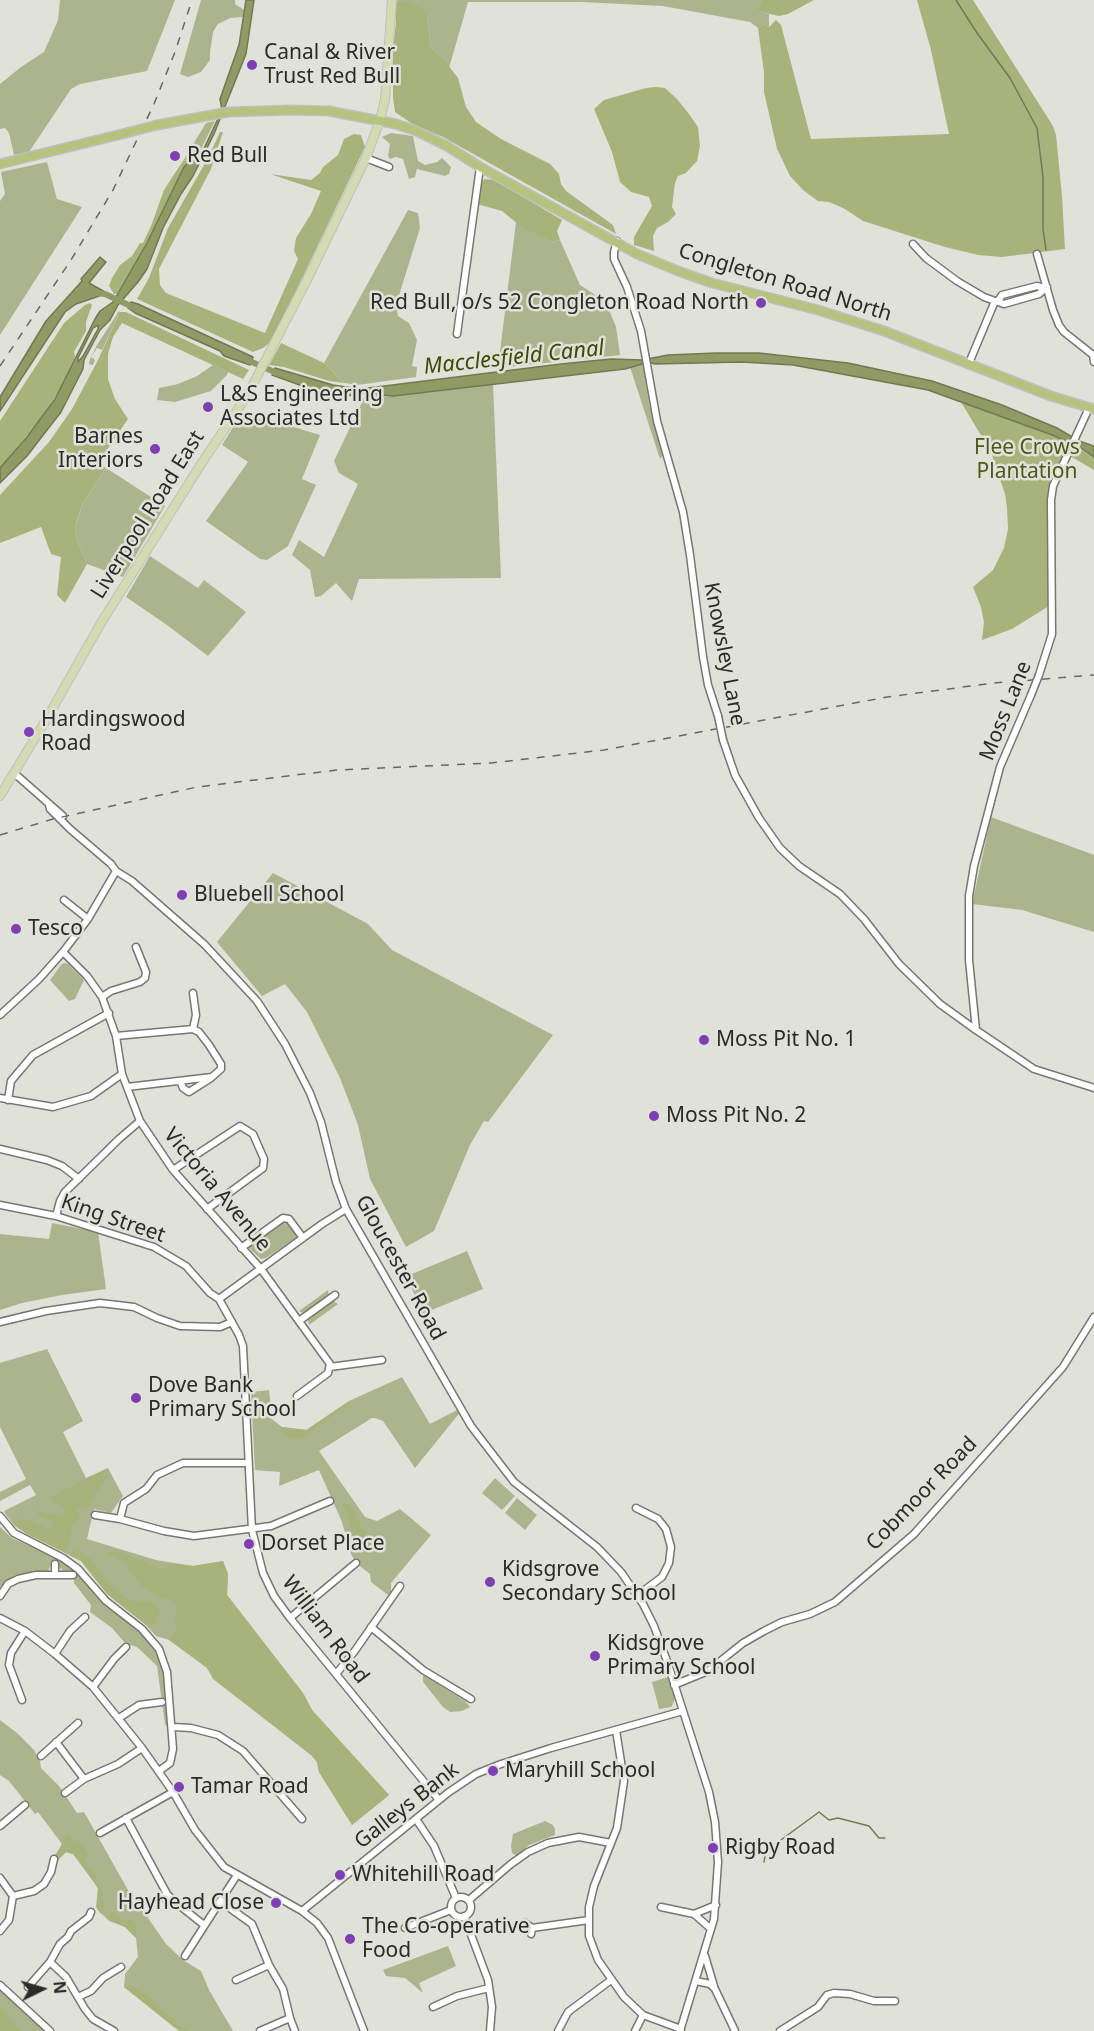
<!DOCTYPE html>
<html>
<head>
<meta charset="utf-8">
<style>
	body { margin:0 }
	#map { position:relative; width:1094px; height:2031px; overflow:hidden; background:#e0e2da; font-family:"Noto Sans",sans-serif }
	canvas { display:block }
	.north { position:absolute; left:12px; top:1959px; width:60px; height:60px; -webkit-text-stroke:4px #e0e2da; paint-order:stroke; rotate:85deg; font-size:16px; font-weight:700; line-height:24px; text-align:center; color:#2b2b29 }
	.north::after { content:''; display:block; margin:auto; width:21px; height:27px; background:#2b2b29; clip-path:polygon(50% 0,100% 100%,50% 72%,0 100%) }
</style>
</head>
<body>
<div id="map">
<canvas width="1094" height="2031"></canvas>
<div class="north">N</div>
</div>
<script>
const c = document.querySelector('canvas').getContext('2d');
c.lineJoin = 'round';
function fillPath(path, color) { c.fillStyle = color; c.fill(path, 'evenodd'); }
const toPath = rows => new Path2D(rows.map(r => 'M' + r).join(''));
function strokePath(path, color, width, dash) { c.strokeStyle = color; c.lineWidth = width; c.lineCap = dash ? 'butt' : 'round'; c.setLineDash(dash || []); c.stroke(path); }
function drawText(font, color, halo, rows, align = 'center') {
  c.font = font + ' "Noto Sans",sans-serif'; c.lineWidth = 5; c.setLineDash([]); c.textBaseline = 'middle'; c.strokeStyle = halo; c.fillStyle = color; for (const [text, x, y, turn = 0] of rows) {
    c.save(); c.translate(x, y); c.rotate((+turn || 0) * Math.PI / 180); c.textAlign = isNaN(turn) ? turn : align; if (halo) c.strokeText(text, 0, 0); c.fillText(text, 0, 0); c.restore();
  }
}
const green = toPath([
	[60,0,175,0,147,71,80,84,71,89,29,152,14,155,9,133,5,128,0,129,0,84,21,67,44,52,58,20],
	[201,0,235,0,235,4,244,10,243,17,230,18,218,24,213,32,210,52,210,60,201,72,188,77,180,74],
	[395,0,761,0,758,11,769,14,769,27,763,24,758,28,750,22,663,6,581,2,468,2,449,68,442,57,431,47,427,18],
	[215,121,197,157,193,160,183,161,206,123],
	[391,133,413,136,418,161,425,165,437,162,442,158,451,167,449,174,445,176,417,169,415,177,409,179,403,159,396,157,390,159,388,156,390,144,382,137],
	[47,162,57,199,82,207,0,335,0,201,5,194,1,172],
	[408,210,418,213,420,228,396,305,398,316,409,323,417,340,412,366,417,367,416,377,357,385,344,383,324,363],
	[516,222,551,242,560,240,580,285,594,294,608,307,616,327,620,355,498,368],
	[119,311,120,312,102,350,97,348,91,357,95,360,93,365,89,364,90,359,97,345],
	[643,363,649,403,663,455,660,459,630,367],
	[213,365,228,372,227,375,211,391,175,402,157,400,159,388,178,384,197,376],
	[493,383,501,578,359,579,352,601,336,583,321,596,315,597,310,570,292,555,299,540,324,557,358,484,339,473,334,461,364,398,368,395,393,395],
	[238,419,267,419,320,435,302,479,316,485,288,546,267,560,260,559,206,521,248,462,222,445],
	[106,468,165,506,123,577,87,564,75,535,76,524,83,503],
	[150,556,198,588,204,580,246,612,208,656,167,625,126,597],
	[991,817,1094,855,1094,932,1022,910,972,904],
	[273,873,368,924,392,950,553,1035,488,1122,484,1121,470,1145,434,1231,406,1247,370,1179,358,1125,340,1078,307,1012,285,984,262,996,217,942],
	[64,963,68,964,84,980,75,999,69,1001,50,980,61,965],
	[285,1221,288,1222,297,1237,266,1258,261,1259,249,1248,249,1245],
	[52,1223,98,1232,106,1289,62,1295,22,1303,0,1310,0,1234,49,1239],
	[467,1251,483,1289,422,1314,407,1276],
	[328,1290,329,1296,306,1312,303,1313,299,1311],
	[333,1301,338,1304,309,1325,308,1320],
	[47,1349,83,1421,63,1432,86,1478,108,1468,123,1496,111,1513,94,1509,87,1539,156,1560,193,1566,223,1561,228,1574,227,1595,303,1693,312,1710,389,1795,352,1825,319,1772,317,1762,311,1755,213,1679,207,1668,192,1656,169,1640,156,1636,146,1625,107,1594,81,1561,27,1534,15,1526,6,1515,4,1511,36,1495,30,1485,0,1501,0,1492,26,1479,0,1427,0,1363],
	[402,1377,430,1424,461,1408,462,1410,415,1468,383,1421,375,1418,372,1418,319,1451,365,1517,377,1521,400,1509,431,1535,391,1583,391,1592,388,1595,371,1582,370,1574,356,1563,351,1554,342,1522,319,1470,279,1486,280,1472,255,1470,251,1392,269,1390,272,1419,282,1427,306,1430,349,1401],
	[495,1478,515,1496,502,1510,482,1493],
	[517,1498,537,1515,525,1530,505,1513],
	[0,1527,12,1538,65,1562,77,1571,109,1609,134,1626,151,1643,162,1663,171,1727,169,1729,165,1724,157,1666,137,1647,125,1643,112,1628,90,1612,91,1605,74,1583,74,1572,63,1571,58,1566,58,1562,52,1562,48,1571,15,1575,0,1587],
	[423,1675,465,1701,470,1707,462,1711,450,1712,443,1707,423,1682],
	[668,1677,675,1698,673,1704,671,1707,659,1709,652,1682],
	[0,1720,17,1733,34,1750,40,1761,41,1768,59,1786,77,1813,84,1812,137,1906,146,1915,166,1944,183,1960,201,1971,209,1990,233,2031,179,2031,124,1987,125,1974,138,1957,136,1938,125,1927,109,1921,97,1909,98,1889,90,1875,73,1854,66,1852,57,1861,54,1857,62,1844,38,1812,35,1814,9,1781,0,1775],
	[545,1821,553,1825,555,1829,555,1835,529,1845,517,1856,512,1853,511,1846,513,1834],
	[448,1946,456,1966,419,1983,423,1993,405,1978,386,1976,383,1970],
	[0,1990,17,2004,45,2031,0,2031]
]);
const forest = toPath([
	[761,0,814,0,788,14,779,16,757,11],
	[917,0,973,0,1053,126,1056,135,1062,196,1065,249,1002,257,978,255,945,247,863,221,845,209,829,202,818,201,803,190,790,176,777,149,764,92,764,72,758,28,763,24,769,27,776,20,781,25,811,139,949,134,931,50],
	[409,1,424,10,427,18,431,47,442,57,458,78,466,107,476,122,501,139,550,164,559,174,561,184,566,191,613,225,616,234,443,137,414,125,395,112,393,98,393,47,396,23,395,2],
	[656,87,665,88,677,99,689,114,698,127,700,146,697,161,686,173,678,176,675,183,672,207,676,214,668,222,657,228,653,236,654,251,634,245,634,237,652,206,649,197,631,192,620,182,612,152,594,109,604,100,646,88],
	[220,132,223,132,211,169,159,269,160,285,166,293,265,333,298,259,294,251,296,238,311,214,321,191,270,174,311,180,320,173,323,167,338,155,344,139,354,134,361,135,365,147,272,341,263,348,253,352,137,299,149,278,168,228,208,158],
	[193,160,194,162,187,164,184,167,147,243,117,294,114,294,109,286,112,278,120,265,132,256,140,243,143,243,151,226,164,190,173,176,183,161],
	[485,179,495,180,562,220,557,231,560,240,551,242,519,225,502,211,477,204,479,187,482,181],
	[90,303,92,305,86,322,86,331,74,352,75,357,61,388,38,422,0,468,0,421,64,323,85,305],
	[120,312,126,312,249,370,243,379,122,323,113,337,108,354,108,379,115,399,128,419,98,463,106,468,83,503,76,523,75,535,87,564,65,603,57,595,61,557,51,554,41,527,0,543,0,495,49,442,72,409,97,362],
	[281,343,324,363,344,383,329,381,284,367,269,365],
	[961,402,1069,442,1052,483,1049,501,1049,606,1012,629,982,640,984,622,981,607,973,587,993,570,1004,548,1008,529,1007,508,1005,494,991,452],
	[1074,445,1094,457,1094,470,1070,456],
	[351,1400,350,1405,326,1420,303,1439,288,1438,284,1434,282,1427,307,1430],
	[108,1468,108,1476,91,1504,85,1509,75,1509,79,1515,79,1520,71,1528,70,1542,65,1552,27,1534,12,1523,24,1518,48,1529,53,1525,53,1521,40,1517,36,1510,62,1516,66,1512,63,1506,54,1503,50,1497],
	[345,1501,356,1513,361,1527,365,1532,366,1536,357,1549,343,1504],
	[75,1549,80,1550,86,1557,92,1559,109,1583,126,1597,135,1602,149,1601,159,1608,157,1623,146,1625,107,1594,81,1561,69,1555],
	[116,1549,160,1569,177,1564,194,1566,223,1561,228,1574,227,1595,303,1693,312,1710,389,1795,352,1825,319,1772,317,1762,311,1755,214,1679,207,1668,169,1640,177,1628,174,1620,178,1607,172,1599,162,1599,142,1586,130,1572,124,1562,106,1553],
	[68,1835,71,1836,71,1840,83,1843,89,1856,83,1859,94,1874,102,1891,101,1898,105,1908,101,1914,96,1907,98,1888,73,1854,66,1852,57,1861,54,1857,60,1849,64,1837],
	[110,1912,114,1912,123,1920,133,1920,137,1925,136,1938,125,1927,105,1917],
	[129,1986,148,1995,160,2009,187,2031,179,2031,124,1987],
	[0,2006,12,2020,21,2031,0,2031]
]);
const water = toPath([
	[246,0,254,0,246,54,214,134,193,176,181,194,163,228,147,269,138,282,118,305,110,320,100,330,84,360,83,369,61,412,27,456,0,483,0,468,27,437,55,399,95,319,100,311,113,302,147,243,184,167,187,164,199,159,222,110,220,99,239,45,246,0],
	[98,325,98,329,83,356,78,362,78,358,93,328,98,325],
	[100,257,106,262,89,283,105,292,105,294,76,304,65,312,0,411,0,397,46,321,82,281,81,279,100,257],
	[131,302,138,304,253,357,250,365,224,356,220,351,135,313,128,308,131,302],
	[716,353,759,353,848,363,932,381,1002,405,1057,428,1079,441,1094,446,1094,457,1078,446,1052,435,928,390,793,365,742,362,655,364,649,362,625,369,393,396,365,393,347,396,332,395,319,392,272,375,275,368,333,385,360,389,561,364,611,359,642,360,668,355,716,353]
]);
const stream = toPath([
	[956,0,977,33,1010,78,1037,128,1043,177,1043,229,1046,250],
	[764,1862,765,1856,770,1848,819,1812,829,1820,838,1818,869,1826,879,1838,885,1838]
]);
const canal = toPath([
	[97,293,105,294,135,308],
	[245,359,279,374]
]);
const minor = toPath([
	[366,158,389,167],
	[617,241,614,252,614,259,627,287,641,331,657,421,683,512,690,555,703,657,708,685,718,716],
	[913,244,926,258,957,281,984,297,995,301,1004,304,1039,294,1047,287],
	[1037,254,1053,310,1059,325,1064,332,1093,355,1094,362],
	[998,301,1002,295,1037,286,1044,288],
	[457,334,480,167],
	[969,363,995,301],
	[1039,675,1052,634,1051,500,1053,486,1089,408],
	[723,740,735,775,759,818,780,848,799,866,840,894,864,919,899,964,940,1004,976,1030,1034,1069,1094,1088],
	[14,773,63,816],
	[49,805,50,809,70,829,111,864,116,871,132,881,204,944,257,1001,285,1044,310,1093,321,1122,336,1182,346,1209,471,1426,514,1482,597,1547,621,1572,643,1604,654,1626,667,1661,709,1792,715,1822,718,1862,714,1919,680,2031],
	[64,900,88,919],
	[63,952,87,976,102,997,116,1036,122,1074,140,1121,173,1170,261,1269,330,1364,328,1373,297,1396],
	[102,997,111,991,140,982,145,978,146,972,136,947],
	[0,1015,39,979,63,952,88,919,116,871],
	[193,1029,196,1015,193,993],
	[976,1030,969,960,969,896,974,866,1000,767,1031,695],
	[116,1036,193,1029,199,1032,209,1045,221,1064,221,1069,212,1077,127,1087],
	[180,1081,183,1088,189,1092,211,1078],
	[0,1098,53,1107,91,1096,122,1074],
	[8,1100,11,1081,33,1055,109,1013],
	[0,1149,47,1160,62,1166,79,1179],
	[173,1170,240,1126,253,1134,264,1159,263,1168,207,1209],
	[0,1205,56,1216,154,1247,186,1266,210,1293,219,1299,239,1335,243,1346,252,1530,263,1573,274,1596,290,1618,439,1800],
	[56,1216,60,1201,65,1192,119,1139,140,1121],
	[241,1248,283,1218,289,1219,303,1238],
	[219,1299,322,1224,346,1209],
	[299,1321,335,1295],
	[0,1322,46,1311,100,1303,134,1307,157,1318,180,1326,220,1327,232,1322],
	[330,1367,382,1360],
	[247,1463,183,1463,157,1475,146,1489,124,1503,120,1519,164,1531,194,1536,271,1526,330,1501],
	[636,1508,658,1519,666,1529,671,1547,669,1563,662,1577,638,1595],
	[95,1515,120,1519],
	[0,1516,14,1533,63,1558,78,1569,106,1601,142,1629,159,1649,167,1672,173,1749,170,1763,159,1771],
	[55,1564,55,1575],
	[0,1596,8,1584,18,1579,36,1575,73,1575],
	[0,1618,25,1631,55,1654,93,1687,142,1748,173,1792,195,1830,224,1867,302,1911,317,1923,328,1938,364,2031],
	[290,1618,356,1563],
	[371,1627,423,1670,471,1699],
	[55,1654,70,1631,85,1617],
	[336,1674,354,1652,400,1586],
	[674,1685,708,1671,743,1643,764,1631,782,1622,810,1614,835,1602,914,1534,1063,1367,1094,1317],
	[93,1687,114,1659,126,1647],
	[22,1700,9,1665,11,1653,25,1631],
	[119,1718,139,1705,162,1702],
	[173,1727,191,1728,218,1735,243,1751,302,1819],
	[616,1730,624,1781,617,1828,594,1886,589,1907,589,1936,598,1960,624,1997,643,2015,681,2029],
	[56,1742,84,1779],
	[41,1756,78,1723],
	[65,1793,84,1779,118,1764,142,1748],
	[126,1818,167,1894,175,1902,204,1925],
	[416,1819,434,1846,456,1898],
	[0,1826,25,1805],
	[100,1833,173,1792],
	[0,1878,13,1896,9,1920,0,1931],
	[13,1896,34,1891,44,1884,51,1872,54,1859],
	'451 1907a10 10 0 1 1 20 0a10 10 0 1 1-20 0Z',
	[469,1900,511,1864,528,1852,548,1843,579,1837,611,1843],
	[220,1901,252,1924,269,1965,283,1989,290,2018,295,2031],
	[661,1907,694,1914,711,1929],
	[144,1908,167,1894],
	[302,1911,449,1792,476,1774,501,1764,551,1748,683,1711],
	[694,1914,716,1905],
	[464,1916,488,1980,492,2007,490,2031],
	[525,1923,532,1928,531,1934],
	[405,1928,451,1910],
	[532,1928,589,1920],
	[185,1956,237,1875],
	[705,1956,714,1986],
	[50,1962,66,1977,85,2009,93,2019,114,2031],
	[236,1980,269,1965],
	[696,1981,710,1984,715,1989,735,2031],
	[0,1985,50,2031],
	[28,1987,50,1962,60,1944,68,1937,71,1931,89,1917,91,1912],
	[78,1997,91,1991,103,1978,121,1967],
	[433,2007,457,1996,489,1988],
	[260,2031,290,2018],
	[558,2031,568,2012,611,1980],
	[635,2031,643,2015],
	[780,2031,818,2007,827,1995,834,1993,850,1994,874,2001,895,2001]
]);
const major = toPath([
	[0,796,46,720,101,623,203,461,248,394,307,280,366,158,380,120,385,100,392,0]
]);
const highway = toPath([
	[157,125,228,112,291,110,329,111,396,124,414,130,447,146,480,167,637,254,678,271,712,283,818,310,884,331,1051,396,1094,409],
	[0,164,126,133]
]);
const rail = toPath([
	[0,366,71,260,113,190,154,104,175,52,192,0],
	[0,835,53,819,197,787,337,770,491,763,604,750,887,697,994,683,1094,675]
]);
const minorBridge = toPath([
	[1031,695,1039,675],
	[718,716,723,740]
]);
const highwayBridge = toPath([
	[126,133,157,125]
]);
const markers = [
	[252,65,6,"#7e3fb5"],
	[175,156,6,"#7e3fb5"],
	[761,303,6,"#7e3fb5"],
	[208,407,6,"#7e3fb5"],
	[155,449,6,"#7e3fb5"],
	[29,732,6,"#7e3fb5"],
	[182,895,6,"#7e3fb5"],
	[16,929,6,"#7e3fb5"],
	[704,1040,6,"#7e3fb5"],
	[654,1116,6,"#7e3fb5"],
	[136,1398,6,"#7e3fb5"],
	[249,1544,6,"#7e3fb5"],
	[490,1582,6,"#7e3fb5"],
	[595,1656,6,"#7e3fb5"],
	[493,1771,6,"#7e3fb5"],
	[179,1787,6,"#7e3fb5"],
	[713,1848,6,"#7e3fb5"],
	[340,1875,6,"#7e3fb5"],
	[276,1903,6,"#7e3fb5"],
	[350,1939,6,"#7e3fb5"]
];
const poiNames = [
	["Canal & River",264,53],
	["Trust Red Bull",264,77],
	["Red Bull",187,156],
	["Red Bull, o/s 52 Congleton Road North",749,303,"right"],
	["L&S Engineering",220,395],
	["Associates Ltd",220,419],
	["Barnes",143,437,"right"],
	["Interiors",143,461,"right"],
	["Hardingswood",41,720],
	["Road",41,744],
	["Bluebell School",194,895],
	["Tesco",28,929],
	["Moss Pit No. 1",716,1040],
	["Moss Pit No. 2",666,1116],
	["Dove Bank",148,1386],
	["Primary School",148,1410],
	["Dorset Place",261,1544],
	["Kidsgrove",502,1570],
	["Secondary School",502,1594],
	["Kidsgrove",607,1644],
	["Primary School",607,1668],
	["Maryhill School",505,1771],
	["Tamar Road",191,1787],
	["Rigby Road",725,1848],
	["Whitehill Road",352,1875],
	["Hayhead Close",264,1903,"right"],
	["The Co-operative",362,1927],
	["Food",362,1951]
];
const streetNames = [
	["Congleton Road North",785,283,17],
	["Liverpool Road East",148,515,-58],
	["Knowsley Lane",724,654,79],
	["Moss Lane",1006,711,-68],
	["Victoria Avenue",217,1190,50],
	["King Street",113,1219,19],
	["Gloucester Road",400,1268,61],
	["Cobmoor Road",922,1494,-46],
	["William Road",325,1630,53],
	["Galleys Bank",407,1806,-38]
];
const parkNames = [
	["Flee Crows",1027,448],
	["Plantation",1027,472]
];
const waterNames = [
	["Macclesfield Canal",514,358,-6]
];
fillPath(green, '#acb48e');
fillPath(forest, '#a8b37c');
fillPath(water, '#909a64');
strokePath(water, '#727952', 1.5);
strokePath(stream, '#727952', 1.5);
strokePath(canal, '#909a64', 6);
strokePath(minor, '#767771', 9);
strokePath(major, '#bfbfbf', 10);
strokePath(highway, '#bfbfbf', 11);
strokePath(minor, '#fff', 6);
strokePath(major, '#d3dbb2', 8);
strokePath(highway, '#b6c37e', 8);
strokePath(rail, '#676864', 1.5, [8, 8]);
strokePath(minorBridge, '#767771', 9, []);
strokePath(highwayBridge, '#bfbfbf', 11, []);
strokePath(minorBridge, '#fff', 6);
strokePath(highwayBridge, '#b6c37e', 8);
for (const [x, y, r, color] of markers) { const dot = new Path2D(); dot.arc(x, y, r, 0, 2 * Math.PI); c.fillStyle = color; c.fill(dot); strokePath(dot, '#e0e2da', 2); }
drawText('21px', '#2b2b29', '#e0e2da', poiNames, 'left');
drawText('21px', '#2b2b29', '#e0e2da', streetNames);
drawText('21px', '#4f581b', '#e0e2da', parkNames);
drawText('italic 22px', '#414908', '#e0e2da', waterNames);
</script>
</body>
</html>
